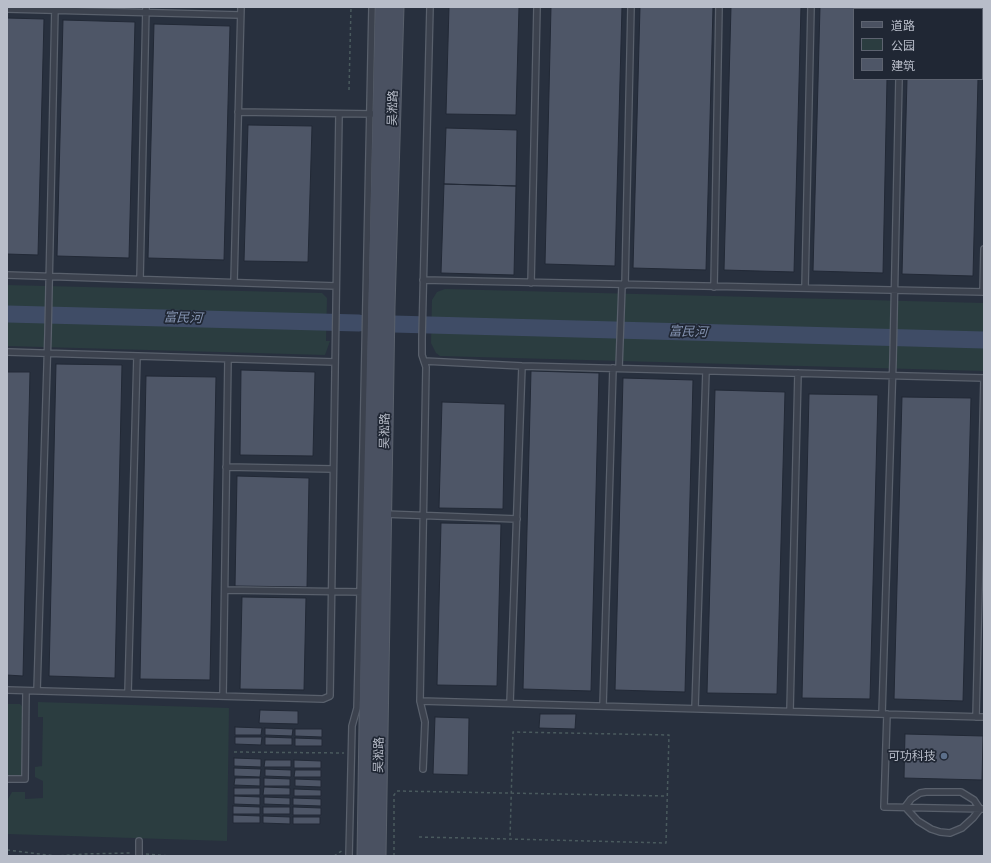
<!DOCTYPE html>
<html>
<head>
<meta charset="utf-8">
<style>
	body { margin:0 }
	#map { position:relative; width:991px; height:863px; overflow:hidden; background:#28303e; font-family:Montserrat,"Noto Sans SC",sans-serif }
	canvas { display:block }
	.frame { position:absolute; inset:0; border:8px solid #b8bdc9; pointer-events:none }
	.legend { position:absolute; left:853px; top:8px; width:130px; height:72px; box-sizing:border-box; background:#202734; border:1px solid #5d6370; margin:0; padding:5px 7px; list-style:none; font-size:12px; color:#b8bdc9 }
	.legend li { display:flex; align-items:center; gap:8px; height:20px }
	.legend b { width:20px; border:1px solid #5d6370 }
</style>
</head>
<body>
<div id="map">
<canvas width="991" height="863"></canvas>
<div class="frame"></div>
<ul class="legend">
<li><b style="height:5px;background:#4a5161"></b>道路</li>
<li><b style="height:11px;background:#2b3d40"></b>公园</li>
<li><b style="height:11px;background:#4e5667"></b>建筑</li>
</ul>
</div>
<script>
const c = document.querySelector('canvas').getContext('2d');
c.lineJoin = 'round';
function fillPath(path, color) { c.fillStyle = color; c.fill(path, 'evenodd'); }
const toPath = rows => new Path2D(rows.map(r => 'M' + r).join(''));
function strokePath(path, color, width, dash) { c.strokeStyle = color; c.lineWidth = width; c.lineCap = dash ? 'butt' : 'round'; c.setLineDash(dash || []); c.stroke(path); }
function drawText(font, color, halo, rows, align = 'center') {
  c.font = font + ' Montserrat,"Noto Sans SC",sans-serif'; c.lineWidth = 3.5; c.setLineDash([]); c.textBaseline = 'middle'; c.strokeStyle = halo; c.fillStyle = color; for (const [text, x, y, turn = 0] of rows) {
    c.save(); c.translate(x, y); c.rotate((+turn || 0) * Math.PI / 180); c.textAlign = isNaN(turn) ? turn : align; if (halo) c.strokeText(text, 0, 0); c.fillText(text, 0, 0); c.restore();
  }
}
const green = toPath([
	[7,285,322,293,327,298,326,341,330,341,325,355,7,346],
	[445,289,984,303,984,371,440,356,436,353,431,343,432,300,437,292],
	[38,702,229,708,227,841,7,834,7,801,12,792,25,792,25,799,43,798,43,781,35,777,35,767,42,766,43,717,38,717],
	[7,704,20,704,23,707,22,777,10,777,7,774]
]);
const river = toPath([
	[7,314,359,323],
	[393,324,984,340]
]);
const building = toPath([
	[449,7,519,7,516,115,446,114,449,7],
	[551,7,622,7,615,266,545,264,551,7],
	[640,7,713,7,706,270,633,268,640,7],
	[731,7,801,7,794,272,724,270,731,7],
	[820,7,889,7,889,9,854,9,854,79,887,79,883,273,813,271,820,7],
	[909,7,980,7,980,9,909,9,909,7],
	[7,18,44,19,38,255,7,254,7,18],
	[63,20,135,22,129,258,57,256,63,20],
	[154,24,230,26,224,260,148,258,154,24],
	[907,79,978,79,973,276,902,274,907,79],
	[248,125,312,126,308,262,244,261,248,125],
	[446,128,517,130,516,186,444,184,446,128],
	[444,184,516,186,514,275,441,273,444,184],
	[56,364,122,365,115,678,49,676,56,364],
	[241,370,315,372,313,456,240,455,241,370],
	[531,371,599,373,591,691,523,689,531,371],
	[7,372,30,372,23,676,7,675,7,372],
	[146,376,216,377,210,680,140,679,146,376],
	[623,378,693,380,685,692,615,690,623,378],
	[715,390,785,392,777,694,707,693,715,390],
	[809,394,878,395,870,699,802,698,809,394],
	[902,397,971,398,963,701,894,699,902,397],
	[442,402,505,404,503,509,439,508,442,402],
	[237,476,309,478,307,587,235,586,237,476],
	[441,523,501,524,497,686,437,685,441,523],
	[242,597,306,598,304,690,240,689,242,597],
	[260,710,298,711,298,724,259,723,260,710],
	[540,714,576,714,575,729,539,728,540,714],
	[435,717,469,718,468,775,433,774,435,717],
	[235,727,262,728,261,735,235,735,235,727],
	[265,728,293,729,292,736,265,735,265,728],
	[295,729,322,729,322,737,295,736,295,729],
	[905,734,983,736,982,780,904,778,905,734],
	[235,737,262,737,261,745,235,744,235,737],
	[265,737,292,738,292,745,265,745,265,737],
	[295,738,322,739,322,746,295,746,295,738],
	[234,758,261,759,261,767,234,766,234,758],
	[265,760,291,760,291,767,264,767,265,760],
	[294,760,321,761,321,768,294,768,294,760],
	[234,768,261,769,260,777,234,776,234,768],
	[265,769,291,770,291,777,265,776,265,769],
	[295,770,321,770,321,777,294,777,295,770],
	[235,778,260,778,260,786,234,785,235,778],
	[264,778,290,779,290,786,264,786,264,778],
	[295,779,321,780,321,787,295,786,295,779],
	[264,787,290,788,290,795,263,795,264,787],
	[234,788,260,788,260,795,234,795,234,788],
	[294,789,321,790,321,796,294,796,294,789],
	[234,796,260,797,260,805,234,804,234,796],
	[264,797,290,798,290,805,264,804,264,797],
	[293,798,321,799,321,806,293,805,293,798],
	[233,806,260,807,260,814,233,814,233,806],
	[263,807,290,807,290,814,263,814,263,807],
	[293,807,321,808,321,815,293,815,293,807],
	[233,815,260,816,260,823,233,823,233,815],
	[263,816,290,817,290,824,263,823,263,816],
	[293,817,320,817,320,824,293,824,293,817]
]);
const path = toPath([
	[349,90,351,7],
	[234,752,344,753],
	[419,837,510,839,666,843,669,735,513,732,510,839],
	[7,850,56,856,84,854,131,853],
	[146,854,171,856],
	[334,856,343,850],
	[394,856,394,795,397,791,667,796]
]);
const lane = toPath([
	[7,9,240,15],
	[900,9,900,7],
	[238,112,374,114],
	[7,275,336,286],
	[140,279,146,7],
	[423,280,984,292],
	[234,282,241,7],
	[531,283,537,7],
	[625,285,631,7],
	[714,287,719,7],
	[805,288,811,7],
	[983,292,984,249],
	[7,352,335,362],
	[424,361,522,366,984,378],
	[619,368,622,285],
	[226,467,333,469],
	[384,514,517,519],
	[225,590,364,592],
	[7,690,323,699,330,696,339,114],
	[37,691,48,334,55,7],
	[128,693,137,356],
	[223,696,228,359],
	[420,701,984,717],
	[510,703,522,366],
	[603,706,613,368],
	[695,708,706,371],
	[790,711,798,373],
	[882,714,893,360,899,79],
	[887,714,884,807,984,809],
	[976,717,984,378],
	[423,769,425,722,420,701,426,367,422,355,422,338,430,7],
	[7,779,25,779,26,691],
	[926,792,961,792,974,800,980,809,973,818,962,828,950,833,940,832,931,829,918,821,905,807,911,799,920,793,926,792],
	[139,856,139,841],
	[349,856,352,726,357,708,360,592,372,7]
]);
const secondary = toPath([
	[365,856,369,592,383,7],
	[378,856,387,307,396,7]
]);
const markers = [
	[944,756,4,"#5c6f8a"]
];
const streetNames = [
	["吴淞路",393,108,-88],
	["吴淞路",385,431,-89],
	["吴淞路",379,755,-89]
];
const poiNames = [
	["可功科技",936,756]
];
const waterNames = [
	["富民河",183,318,2],
	["富民河",688,332,2]
];
fillPath(green, '#2b3d40');
strokePath(river, '#3f4c66', 17);
fillPath(building, '#4e5667');
strokePath(building, '#222936', 1);
strokePath(lane, '#59606c', 8);
strokePath(secondary, '#59606c', 17);
strokePath(path, '#4a5a5e', 1.5, [3, 3]);
strokePath(lane, '#3c424e', 5.5);
strokePath(secondary, '#4a5161', 15);
for (const [x, y, r, color] of markers) { const dot = new Path2D(); dot.arc(x, y, r, 0, 2 * Math.PI); c.fillStyle = color; c.fill(dot); strokePath(dot, '#202734', 1.5); }
drawText('12px', '#b8bdc9', '#202734', streetNames);
drawText('12px', '#b8bdc9', '#202734', poiNames, 'right');
drawText('italic 13px', '#8291ae', '#202734', waterNames);
</script>
</body>
</html>
